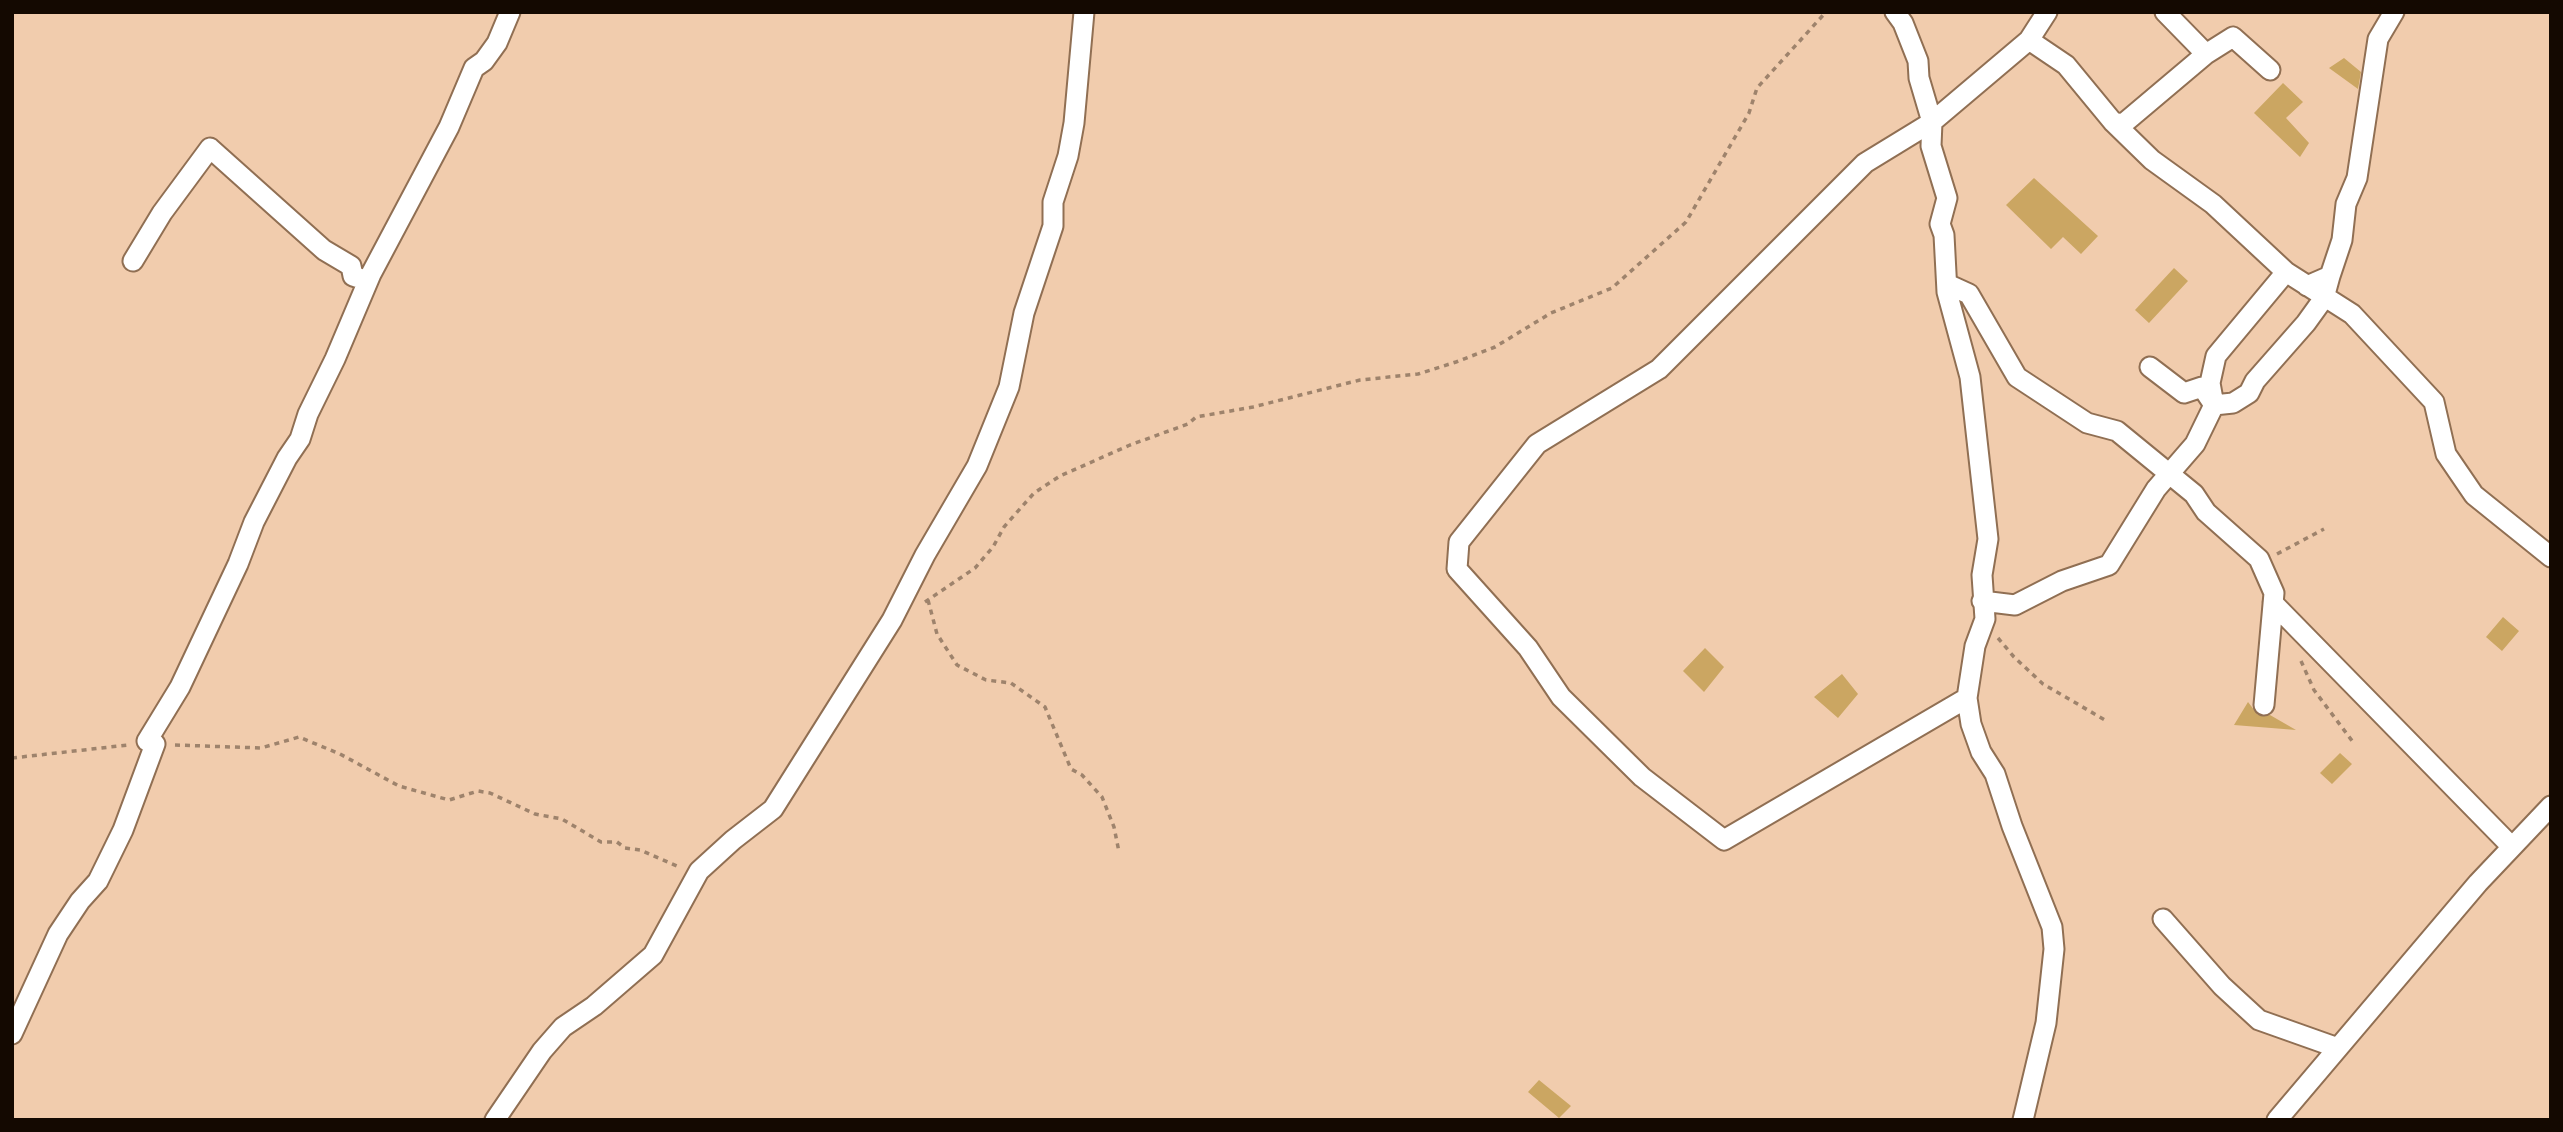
<!DOCTYPE html>
<html>
<head>
<meta charset="utf-8">
<style>
	body { margin:0 }
	#map { position:relative; width:2563px; height:1132px; overflow:hidden; background:#f1ccad; font-family:Barlow,sans-serif }
	canvas { display:block }
	.frame { position:absolute; inset:0; border:14px solid #140901; pointer-events:none }
</style>
</head>
<body>
<div id="map">
<canvas width="2563" height="1132"></canvas>
<div class="frame"></div>
</div>
<script>
const c = document.querySelector('canvas').getContext('2d');
c.lineJoin = 'round';
function fillPath(path, color) { c.fillStyle = color; c.fill(path, 'evenodd'); }
const toPath = rows => new Path2D(rows.map(r => 'M' + r).join(''));
function strokePath(path, color, width, dash) { c.strokeStyle = color; c.lineWidth = width; c.lineCap = dash ? 'butt' : 'round'; c.setLineDash(dash || []); c.stroke(path); }
const building = toPath([
	[2344,58,2361,72,2358,89,2329,68],
	[2283,83,2303,102,2286,118,2309,143,2300,157,2254,113],
	[2034,178,2098,236,2081,254,2063,237,2051,249,2006,205],
	[2174,268,2188,281,2149,323,2135,310],
	[2503,617,2519,631,2502,651,2486,637],
	[1705,648,1724,667,1704,692,1683,671],
	[1842,674,1858,694,1838,718,1814,697],
	[2248,702,2258,715,2270,715,2296,730,2234,725],
	[2340,753,2352,764,2332,784,2320,773],
	[1539,1080,1571,1106,1559,1118,1528,1092]
]);
const path = toPath([
	[2277,554,2324,529],
	[928,600,937,634,957,665,986,680,1011,683,1045,707,1071,769,1082,775,1102,797,1114,827,1119,852],
	[925,602,975,568,993,547,1004,527,1034,493,1060,476,1130,445,1188,424,1196,417,1253,407,1360,380,1418,374,1456,362,1495,347,1551,313,1612,288,1686,222,1749,113,1757,88,1826,12],
	[1998,638,2014,657,2043,684,2105,720],
	[2301,661,2314,690,2353,742],
	[175,745,261,748,299,737,340,754,399,786,449,800,478,791,490,793,535,814,562,819,601,842,617,842,625,848,640,850,679,867],
	[12,758,128,745]
]);
const minor = toPath([
	[1895,12,1903,23,1918,61,1919,78,1932,122,1931,146,1947,198,1940,224,1944,235,1947,292,1970,377,1988,539,1982,575,1985,619,1975,646,1967,698,1971,724,1981,752,1995,774,2012,826,2052,927,2054,949,2046,1023,2023,1120],
	[2047,12,2029,40,2066,65,2113,122,2152,160,2213,204,2286,272,2352,314,2434,402,2446,454,2474,495,2551,557],
	[2165,12,2206,54,2233,37,2270,70],
	[2113,122,2123,124,2206,54],
	[133,261,162,213,210,148,324,250,351,266,353,276,368,281],
	[2330,276,2342,240,2346,204,2357,178,2378,39,2394,12],
	[1947,284,1969,294,2017,377,2087,423,2117,431,2194,494,2206,512,2259,559,2274,593,2264,705],
	[2150,367,2184,393,2202,387,2214,405,2233,403,2249,393,2255,381,2306,323,2324,298,2330,276,2307,286],
	[1982,601,2015,605,2062,581,2109,565,2156,489,2195,444,2214,405,2210,383,2216,356,2286,272],
	[2273,603,2512,847],
	[1967,698,1724,840,1642,777,1561,697,1528,648,1457,569,1459,542,1537,444,1659,369,1865,163,1932,122,2029,40],
	[2163,919,2222,986,2259,1020,2338,1048],
	[12,1034,58,934,80,901,98,881,123,830,155,744,147,741,180,687,238,564,254,522,287,458,300,439,308,414,335,359,371,274,449,127,474,68,484,61,497,43,510,12],
	[495,1120,542,1051,563,1027,594,1006,653,955,699,871,733,840,773,809,892,620,925,555,977,466,1009,387,1024,313,1053,226,1053,202,1068,156,1074,123,1084,12],
	[2277,1120,2478,883,2551,806]
]);
fillPath(building, '#cba662');
strokePath(minor, '#906f53', 23);
strokePath(path, '#9e836c', 3.5, [5, 5]);
strokePath(minor, '#fff', 19);
</script>
</body>
</html>
